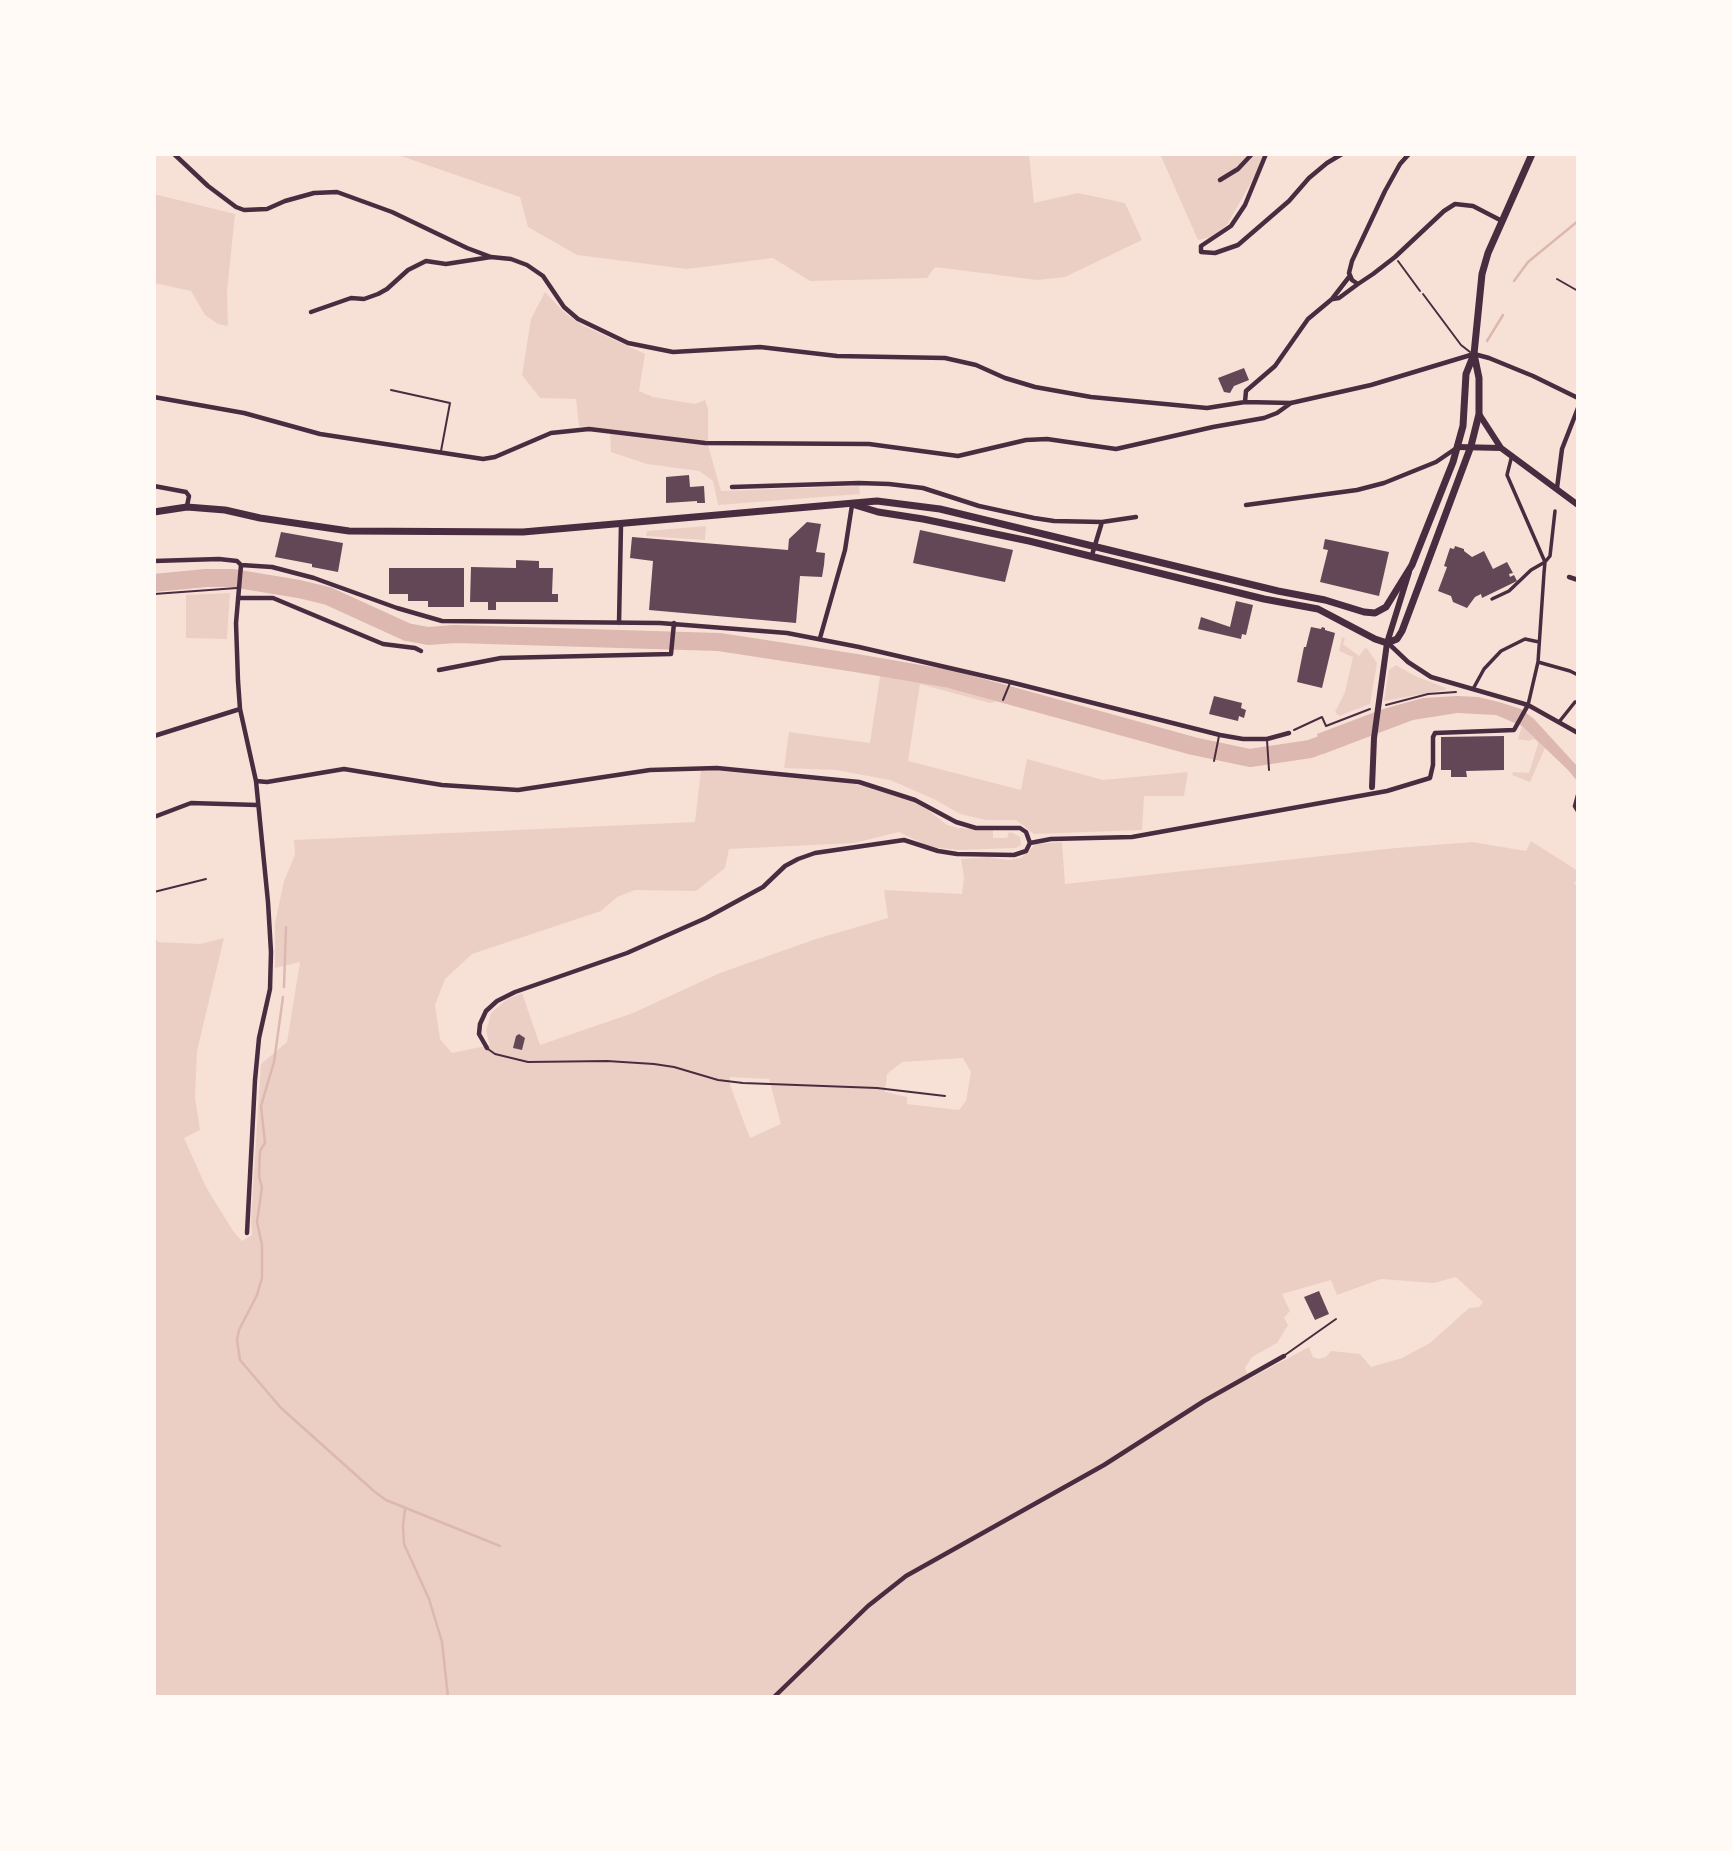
<!DOCTYPE html>
<html>
<head>
<meta charset="utf-8">
<style>
	body { margin:0 }
	#map { position:relative; width:1732px; height:1851px; overflow:hidden; background:#f7e1d7; font-family:"Libre Baskerville",serif }
	canvas { display:block }
	.frame { position:absolute; inset:0; border:156px solid #fffaf5; pointer-events:none }
</style>
</head>
<body>
<div id="map">
<canvas width="1732" height="1851"></canvas>
<div class="frame"></div>
</div>
<script>
const c = document.querySelector('canvas').getContext('2d');
c.lineJoin = 'round';
function fillPath(path, color) { c.fillStyle = color; c.fill(path, 'evenodd'); }
const toPath = rows => new Path2D(rows.map(r => 'M' + r).join(''));
function strokePath(path, color, width, dash) { c.strokeStyle = color; c.lineWidth = width; c.lineCap = dash ? 'butt' : 'round'; c.setLineDash(dash || []); c.stroke(path); }
const green = toPath([
	[395,154,1039,154,1029,155,1034,203,1078,193,1125,203,1142,240,1065,277,1037,280,935,267,927,278,810,281,773,258,687,269,577,255,528,227,520,197],
	[1160,154,1267,154,1227,225,1211,237,1198,240],
	[154,194,235,214,227,292,228,326,218,324,205,315,191,291,154,283],
	[545,292,564,312,582,325,645,354,639,391,653,397,695,404,705,400,708,409,708,445,721,491,859,486,860,494,718,505,713,481,699,471,647,464,611,452,610,431,579,426,576,399,540,398,522,375,531,319],
	[706,526,705,540,646,536,647,531],
	[230,593,227,639,186,638,186,595],
	[1342,637,1345,639,1343,644,1359,656,1366,647,1377,663,1370,704,1339,716,1335,712,1345,692,1353,657,1339,651],
	[1396,665,1415,676,1446,688,1445,690,1384,701,1389,670],
	[881,670,950,683,1000,697,998,701,990,703,920,684,908,761,1021,790,1027,759,1103,780,1188,772,1184,796,1144,796,1142,830,1034,834,1016,820,986,820,960,814,936,800,890,780,836,770,784,768,789,732,870,743],
	[1522,726,1545,748,1530,782,1512,775,1513,772,1529,773,1538,744,1537,741,1533,739,1529,741,1518,739],
	[701,769,835,780,877,789,904,796,922,805,947,825,958,828,993,830,993,838,1007,838,1009,832,1013,833,1020,837,1021,845,1016,848,959,850,930,847,899,832,854,843,729,849,725,868,696,891,635,890,617,897,601,911,472,954,445,979,435,1005,440,1039,452,1053,490,1045,486,1031,491,1013,506,1000,522,993,540,1045,633,1013,720,973,816,939,888,918,884,890,962,894,964,877,961,859,989,857,1008,860,1021,858,1036,844,1062,842,1065,884,1396,848,1472,842,1526,851,1531,841,1578,871,1578,878,1574,884,1578,886,1578,1697,154,1697,154,936,158,942,200,944,224,938,197,1051,195,1097,200,1130,184,1138,206,1187,233,1231,242,1241,252,1235,251,1219,261,1064,287,1042,300,962,275,968,275,923,284,881,295,855,294,840,695,822],
	[963,1058,971,1072,966,1101,959,1110,907,1104,907,1097,885,1092,887,1074,902,1062],
	[730,1077,769,1079,781,1124,750,1138,730,1085],
	[1456,1277,1483,1302,1479,1307,1469,1308,1430,1343,1402,1358,1371,1367,1360,1354,1331,1351,1326,1357,1318,1359,1313,1357,1309,1347,1249,1379,1245,1368,1252,1357,1277,1343,1288,1325,1284,1318,1290,1311,1282,1294,1331,1280,1337,1295,1381,1279,1434,1283]
]);
const water = toPath([
	[1457,696,1478,697,1499,702,1521,709,1534,719,1578,767,1578,782,1568,770,1522,726,1496,715,1457,713,1413,720,1323,754,1317,734,1383,709,1423,698]
]);
const stream = toPath([
	[1514,281,1528,262,1578,221],
	[1487,341,1503,315],
	[284,987,286,927],
	[283,997,274,1062,261,1106,265,1143,260,1151,259,1176,262,1187,257,1222,262,1245,262,1278,257,1295,239,1330,237,1340,240,1360,281,1408,375,1492,386,1500,500,1546],
	[405,1509,403,1526,404,1544,429,1599,442,1642,448,1697]
]);
const river = toPath([
	[154,583,206,578,232,578,299,589,328,596,407,632,428,636,455,634,719,642,856,663,950,679,1193,746,1250,758,1310,749,1342,737]
]);
const building = toPath([
	[1244,368,1249,380,1234,386,1230,393,1224,392,1218,378],
	[689,475,690,487,704,486,705,503,697,503,697,501,666,503,666,477],
	[807,522,821,524,816,552,825,553,824,565,822,577,800,576,796,623,649,610,653,561,630,558,632,537,788,550,789,539],
	[920,530,1013,550,1005,582,913,563],
	[281,532,343,543,338,572,312,567,312,564,275,557],
	[1325,539,1389,552,1379,596,1320,582,1328,550,1323,549],
	[1455,546,1464,549,1464,551,1472,557,1484,551,1493,569,1507,562,1513,573,1509,574,1510,577,1514,575,1517,581,1482,598,1481,594,1475,597,1467,608,1453,602,1451,596,1438,591,1447,567,1444,566,1450,548,1454,549],
	[516,560,539,561,539,568,553,568,552,594,558,594,558,602,496,602,496,610,488,610,488,602,470,602,471,567,516,568],
	[389,568,464,568,464,607,428,607,428,601,408,601,408,594,389,594],
	[1236,601,1253,605,1246,635,1242,634,1241,639,1198,629,1201,617,1230,627],
	[1311,627,1321,629,1322,627,1325,628,1325,630,1335,633,1322,688,1297,682,1304,647,1306,647],
	[1214,696,1242,703,1241,708,1246,710,1244,718,1239,716,1238,721,1209,714],
	[1504,736,1504,770,1466,771,1467,777,1451,777,1451,770,1441,770,1441,737],
	[519,1034,525,1038,522,1050,513,1048,516,1036],
	[1319,1291,1329,1314,1315,1320,1304,1297]
]);
const path = toPath([
	[1398,261,1420,291],
	[1557,279,1578,291],
	[1386,705,1428,694,1456,692],
	[1294,730,1322,717,1326,726,1370,709]
]);
const service = toPath([
	[1423,294,1461,345,1470,352],
	[391,390,450,403,441,451],
	[154,594,237,588],
	[1003,700,1010,683],
	[1267,740,1269,770],
	[1214,761,1219,736],
	[154,892,206,879],
	[488,1049,495,1054,528,1062,607,1061,654,1064,674,1067,718,1080,743,1083,877,1088,945,1096],
	[1285,1355,1336,1319]
]);
const pedestrian = toPath([
	[1512,455,1507,475,1545,562],
	[1492,599,1509,591,1531,570,1545,562],
	[1538,662,1570,671,1578,675],
	[1473,689,1484,669,1501,651,1525,639,1539,642],
	[1528,705,1538,662,1544,573,1545,562,1550,556,1555,511],
	[1559,722,1575,702,1578,702]
]);
const minor = toPath([
	[174,154,208,186,236,207,244,210,267,209,285,201,314,193,337,192,392,212,467,248,491,257,511,259,527,265,543,276,564,307,578,319,628,343,673,352,760,347,837,356,945,358,976,365,1005,378,1035,387,1091,397,1207,408,1245,402,1291,403,1371,385,1474,354,1489,358,1533,376,1578,398],
	[1266,154,1245,205,1231,226,1201,246,1201,252,1215,253,1238,245,1289,201,1309,178,1327,163,1342,154],
	[1409,154,1400,164,1385,191,1352,261,1349,273,1352,280,1358,284,1373,274,1395,257,1444,211,1455,204,1473,206,1502,221],
	[1220,180,1238,169,1252,154],
	[1333,299,1339,298,1358,284],
	[311,312,351,298,364,299,378,294,387,289,408,270,426,261,446,264,491,257],
	[154,397,244,413,320,434,483,459,495,457,551,433,589,429,705,443,869,444,958,456,1026,440,1047,439,1116,449,1213,427,1264,418,1277,413,1291,403],
	[1245,402,1246,391,1275,366,1308,319,1332,299,1349,277],
	[154,486,186,492,189,496,187,506],
	[732,487,859,483,889,484,923,488,979,506,1034,518,1054,521,1102,522],
	[1557,488,1562,449,1578,408],
	[1246,505,1357,490,1384,483,1436,462,1455,449],
	[1092,555,1102,522,1136,517],
	[154,561,219,559,237,561,241,565,272,567,314,578,397,608,442,621,660,623,787,633,859,647,1010,682,1220,735,1243,739,1267,739,1289,733],
	[241,565,236,623,238,681,240,709,256,781,268,902,271,952,270,989,259,1038,255,1080,247,1233],
	[1569,577,1578,580],
	[238,598,273,598,383,644,415,648,421,651],
	[619,623,621,525],
	[820,638,845,550,852,505],
	[1388,643,1408,662,1431,677,1528,705,1578,733],
	[439,670,501,658,671,654,674,623],
	[154,736,240,709],
	[256,781,267,782,344,769,442,785,518,790,650,770,717,768,859,782,915,800,956,822,976,828,1020,828,1026,832,1030,843],
	[1578,795,1575,806,1578,811],
	[154,817,191,803,257,805],
	[1030,843,1051,839,1132,837,1387,791,1430,778,1433,765,1433,737,1435,733,1514,730,1528,705],
	[487,1048,479,1034,480,1024,486,1011,497,1001,515,992,627,953,706,918,763,887,785,866,798,859,815,853,904,840,938,851,957,854,1014,855,1026,851,1030,843],
	[774,1697,868,1606,906,1576,1104,1465,1204,1401,1284,1356]
]);
const secondary = toPath([
	[1479,414,1501,448,1578,505],
	[1458,447,1501,448],
	[1372,787,1374,738,1387,643,1409,572]
]);
const primary = toPath([
	[855,505,878,512,923,519,1029,541,1264,599,1318,609,1375,639,1387,643,1397,639,1402,631,1471,446,1479,414,1479,378,1474,354,1482,274,1488,253,1532,154],
	[154,512,187,507,225,510,260,518,349,531,523,532,877,501,940,509,1278,591,1325,600,1364,612,1375,613,1386,607,1412,565,1453,462,1463,426,1466,374,1474,354]
]);
fillPath(green, '#ebcfc5');
fillPath(water, '#dcb8b0');
strokePath(stream, '#dcb8b0', 2.5);
strokePath(river, '#dcb8b0', 18);
fillPath(building, '#644757');
strokePath(path, '#4a2c40', 2);
strokePath(service, '#4a2c40', 2);
strokePath(pedestrian, '#4a2c40', 3.5);
strokePath(minor, '#4a2c40', 4.5);
strokePath(secondary, '#4a2c40', 6);
strokePath(primary, '#4a2c40', 7);
</script>
</body>
</html>
